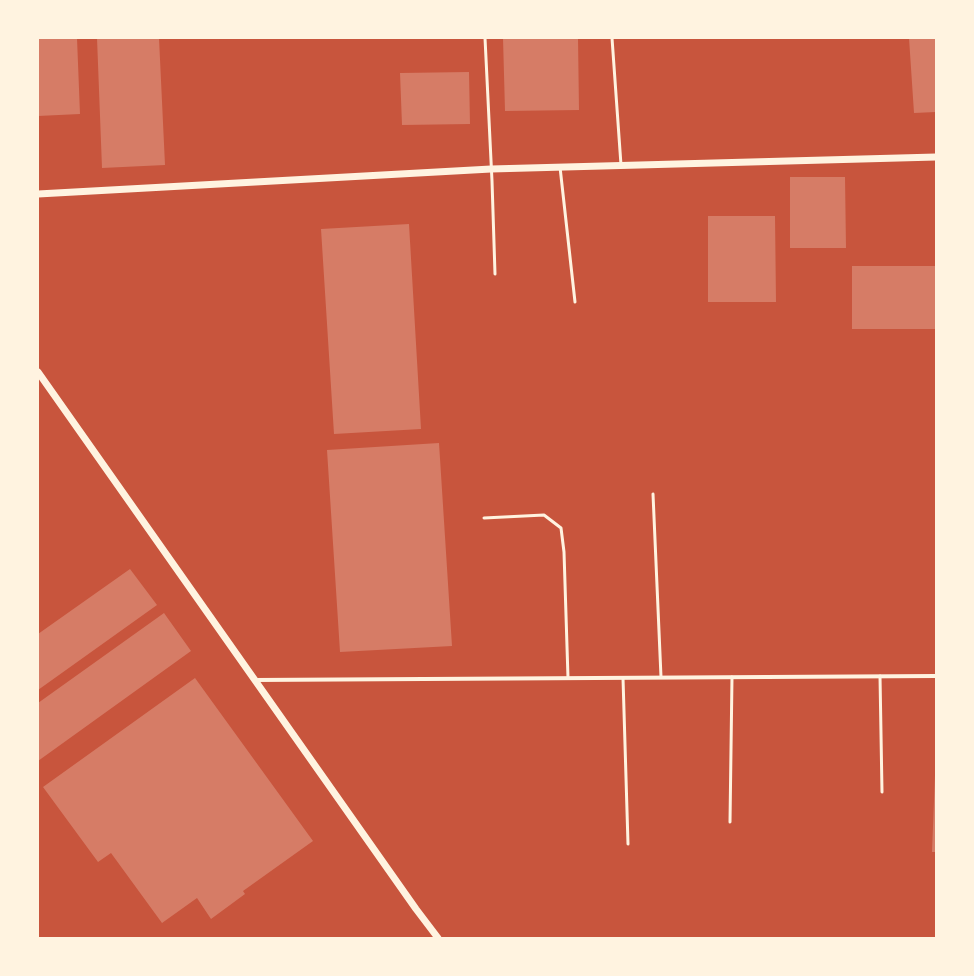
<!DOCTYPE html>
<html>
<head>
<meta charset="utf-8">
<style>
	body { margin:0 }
	#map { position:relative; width:974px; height:976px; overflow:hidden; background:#c8553d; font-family:"Fira Sans",sans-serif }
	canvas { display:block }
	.frame { position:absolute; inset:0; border:39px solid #fff3e0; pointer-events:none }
</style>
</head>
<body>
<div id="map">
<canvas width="974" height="976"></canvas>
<div class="frame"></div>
</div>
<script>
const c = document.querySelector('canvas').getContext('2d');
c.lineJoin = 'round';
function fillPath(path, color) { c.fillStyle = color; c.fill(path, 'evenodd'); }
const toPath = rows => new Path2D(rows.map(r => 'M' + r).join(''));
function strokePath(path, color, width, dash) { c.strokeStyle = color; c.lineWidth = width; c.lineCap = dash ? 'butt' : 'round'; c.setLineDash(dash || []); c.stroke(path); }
const building = toPath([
	[38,38,77,38,80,114,38,116],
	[97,38,159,38,165,165,102,168],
	[503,38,578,38,579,110,505,111],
	[909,38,936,38,936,112,914,113],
	[469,72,470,124,402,125,400,73],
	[790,177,845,177,846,248,790,248],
	[708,216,775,216,776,302,708,302],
	[409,224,421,429,334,434,321,229],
	[852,266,936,266,936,329,852,329],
	[439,443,452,646,340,652,327,450],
	[130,569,157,605,38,690,38,634],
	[164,613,191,651,38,761,38,703],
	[195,678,313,841,243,891,245,894,211,919,197,898,162,923,111,853,98,862,43,787],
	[935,775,936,775,936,852,932,852]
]);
const service = toPath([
	[485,38,492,181,495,274],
	[612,38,621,165],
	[560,167,575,302],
	[653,494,661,677],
	[484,518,544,515,561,528,564,552,568,678],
	[880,676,882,792],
	[623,678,628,844],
	[730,822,732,677]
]);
const minor = toPath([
	[254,680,936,676]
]);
const tertiary = toPath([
	[38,194,491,169,936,157],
	[38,372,416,909,438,938]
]);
fillPath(building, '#d67c66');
strokePath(service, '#fff3e0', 3);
strokePath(minor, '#fff3e0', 4);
strokePath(tertiary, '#fff3e0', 7);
</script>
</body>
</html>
